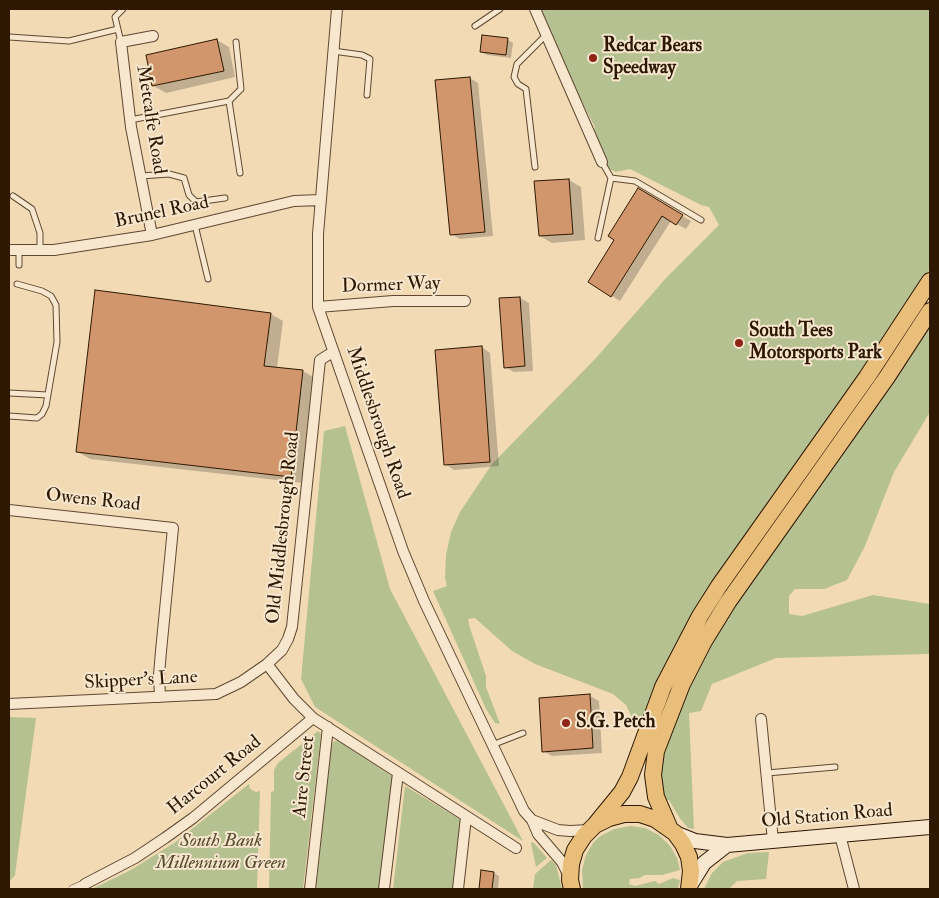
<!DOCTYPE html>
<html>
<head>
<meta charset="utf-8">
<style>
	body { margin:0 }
	#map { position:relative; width:939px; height:898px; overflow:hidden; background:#f2dab5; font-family:"IM FELL Double Pica",serif }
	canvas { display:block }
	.frame { position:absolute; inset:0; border:10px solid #2e1802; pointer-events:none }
</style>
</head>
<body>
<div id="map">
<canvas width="939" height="898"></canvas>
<div class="frame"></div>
</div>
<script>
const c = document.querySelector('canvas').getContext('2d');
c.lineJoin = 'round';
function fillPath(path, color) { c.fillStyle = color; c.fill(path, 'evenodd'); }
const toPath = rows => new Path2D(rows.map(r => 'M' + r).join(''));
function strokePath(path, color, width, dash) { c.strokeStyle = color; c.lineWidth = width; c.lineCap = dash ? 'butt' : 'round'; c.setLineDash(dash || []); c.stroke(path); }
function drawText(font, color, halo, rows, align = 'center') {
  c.font = font + ' "IM FELL Double Pica",serif'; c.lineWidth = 4; c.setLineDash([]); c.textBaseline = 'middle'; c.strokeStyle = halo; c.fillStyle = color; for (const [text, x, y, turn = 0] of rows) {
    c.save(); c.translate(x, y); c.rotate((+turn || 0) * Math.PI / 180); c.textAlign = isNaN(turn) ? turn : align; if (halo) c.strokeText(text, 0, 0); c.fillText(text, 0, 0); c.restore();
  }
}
const green = toPath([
	[534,9,930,9,930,269,642,722,633,720,626,705,613,694,535,664,512,651,475,618,468,619,470,628,486,676,486,687,500,724,495,723,486,709,433,591,447,586,445,578,446,555,451,532,460,512,492,464,596,358,667,277,719,225,709,207,701,205,630,169,616,172,609,169,606,164,607,160,594,130,595,127],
	[930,324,930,412,894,472,865,546,847,580,824,589,795,589,789,596,789,614,802,616,873,595,930,604,930,654,776,658,712,684,701,711,689,713,694,829,688,828,679,817,669,800,665,800,660,775,663,749,680,706,704,655,730,612],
	[345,426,390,589,523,841,315,707,301,679,324,431],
	[9,717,36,718,15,875,9,882],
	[318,731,321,734,303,889,269,889,271,792,274,791,274,770,278,763],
	[338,740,395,778,382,889,316,889,331,748,333,742],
	[249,784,250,789,256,792,260,791,257,889,92,889,131,870,174,843],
	[405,786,463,821,455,889,393,889],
	[631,826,645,828,659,835,670,846,677,858,680,870,662,875,645,875,640,878,630,879,629,884,635,886,655,881,659,884,673,878,680,880,678,889,583,889,582,870,586,855,593,843,599,837,614,829],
	[533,842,547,858,536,867,531,843],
	[769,852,766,879,737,881,729,889,704,889,712,873,723,862,748,853],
	[551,860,556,865,562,889,533,889,535,874]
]);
const shadow = toPath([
	[507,39,513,43,511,58,487,55,481,52],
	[217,40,229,47,235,77,166,93,154,86],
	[470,78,478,83,493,236,460,239,451,234],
	[569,180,581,187,585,240,552,243,540,236],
	[638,190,691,221,686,229,671,221,620,301,612,296,616,240],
	[520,298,529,303,533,371,514,372,505,367],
	[271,314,283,321,277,368,303,371,315,378,303,483,90,459,78,452],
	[482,347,490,353,499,466,454,470,445,464],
	[590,696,599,701,602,753,552,756,543,751],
	[482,872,494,873,499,876,498,889,480,889]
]);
const building = toPath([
	[482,35,508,38,506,55,480,52,482,35],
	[217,39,224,71,152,86,146,55,217,39],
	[470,77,485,232,450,235,435,80,470,77],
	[569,179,573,234,539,236,534,181,569,179],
	[638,188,683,215,676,225,662,216,611,297,588,282,614,240,608,236,638,188],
	[95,290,271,313,264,366,303,370,291,477,76,452,95,290],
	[520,297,525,366,504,368,499,298,520,297],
	[482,346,490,462,444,465,435,350,482,346],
	[590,694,593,748,542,752,539,698,590,694],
	[481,870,494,872,492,889,479,889,481,870]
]);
const service = toPath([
	[475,26,500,9],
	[9,37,69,41,118,29],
	[121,42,115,17,123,9],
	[333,51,362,55,370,59,367,95],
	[229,101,241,89,236,42],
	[130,120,229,101,240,173],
	[602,162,611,178],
	[535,167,526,89,518,84,514,77,517,64,546,35],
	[141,176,169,174,184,178,189,195,196,202,225,198],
	[13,196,32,209,40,233,40,250],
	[195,225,208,279],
	[598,238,611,178,635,181,701,220],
	[19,265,19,250],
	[9,393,48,395],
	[9,416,37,418,42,414,46,406,57,342,56,305,51,296,42,291,17,284],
	[492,745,523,733],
	[767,773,835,767]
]);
const pedestrian = toPath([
	[73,889,85,884]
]);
const minor = toPath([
	[337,9,318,234,318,307,403,551,424,601,524,811,532,820,538,834,562,862,569,876],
	[535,9,602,162],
	[152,235,131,127,121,42,153,36],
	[9,250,54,250,152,235,294,201,321,200],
	[318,307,393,301,465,301],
	[333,352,320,360,292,627,288,639,282,650,267,664,294,699,313,718,516,848],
	[9,510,173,528,161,651,159,675,160,697],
	[9,704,216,694,241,682,267,664],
	[761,719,773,841],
	[532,820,558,830,570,831,590,830],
	[840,835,854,889],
	[85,884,135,858,165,838,193,818,313,718],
	[310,889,328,727],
	[384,889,398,773],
	[458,889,466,817]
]);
const secondary = toPath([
	[675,833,695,841,727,845,930,827],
	[691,884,704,863,727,845]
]);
const trunk = toPath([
	[595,825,622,792,630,777,663,687,700,616,719,586,867,377,930,281],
	[669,827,656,797,653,775,656,751,682,684,704,641,728,602,887,377,930,311],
	[572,889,570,880,571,864,575,850,584,836,595,825,609,818,624,814,640,814,655,819,675,833,683,844,689,857,691,871,689,889]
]);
const markers = [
	[593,58,5,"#8f2418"],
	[739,343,5,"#8f2418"],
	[566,723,5,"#8f2418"]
];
const poiNames = [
	["Redcar Bears",603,47],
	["Speedway",603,69],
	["South Tees",749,332],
	["Motorsports Park",749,354],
	["S.G. Petch",576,723]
];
const streetNames = [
	["Metcalfe Road",150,120,81],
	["Brunel Road",162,213,-12],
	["Dormer Way",391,286,-2],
	["Middlesbrough Road",377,423,71],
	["Owens Road",93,501,6],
	["Old Middlesbrough Road",284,528,-84],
	["Skipper's Lane",141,681,-3],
	["Harcourt Road",215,776,-39],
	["Aire Street",305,777,-84],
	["Old Station Road",827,817,-5]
];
const parkNames = [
	["South Bank",221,842],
	["Millennium Green",221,864]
];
fillPath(green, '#b6c191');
fillPath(shadow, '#0003');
fillPath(building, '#d1966b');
strokePath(building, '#2e1802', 1);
strokePath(service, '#5f482f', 7);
strokePath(pedestrian, '#5f482f', 9);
strokePath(minor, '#5f482f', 12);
strokePath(secondary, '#2e1802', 16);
strokePath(trunk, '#2e1802', 18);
strokePath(service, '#f7e7cf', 5);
strokePath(pedestrian, '#f7e7cf', 8);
strokePath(minor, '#f7e7cf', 10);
strokePath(secondary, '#f7e7cf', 14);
strokePath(trunk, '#e9bd7a', 16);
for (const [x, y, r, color] of markers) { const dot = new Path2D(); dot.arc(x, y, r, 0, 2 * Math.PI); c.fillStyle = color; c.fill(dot); strokePath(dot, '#f7e7cf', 2); }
drawText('bold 19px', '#2e1802', '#f7e7cf', poiNames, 'left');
drawText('19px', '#2e1802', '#f7e7cf', streetNames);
drawText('italic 19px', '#574b2d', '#f7e7cf', parkNames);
</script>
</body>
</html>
